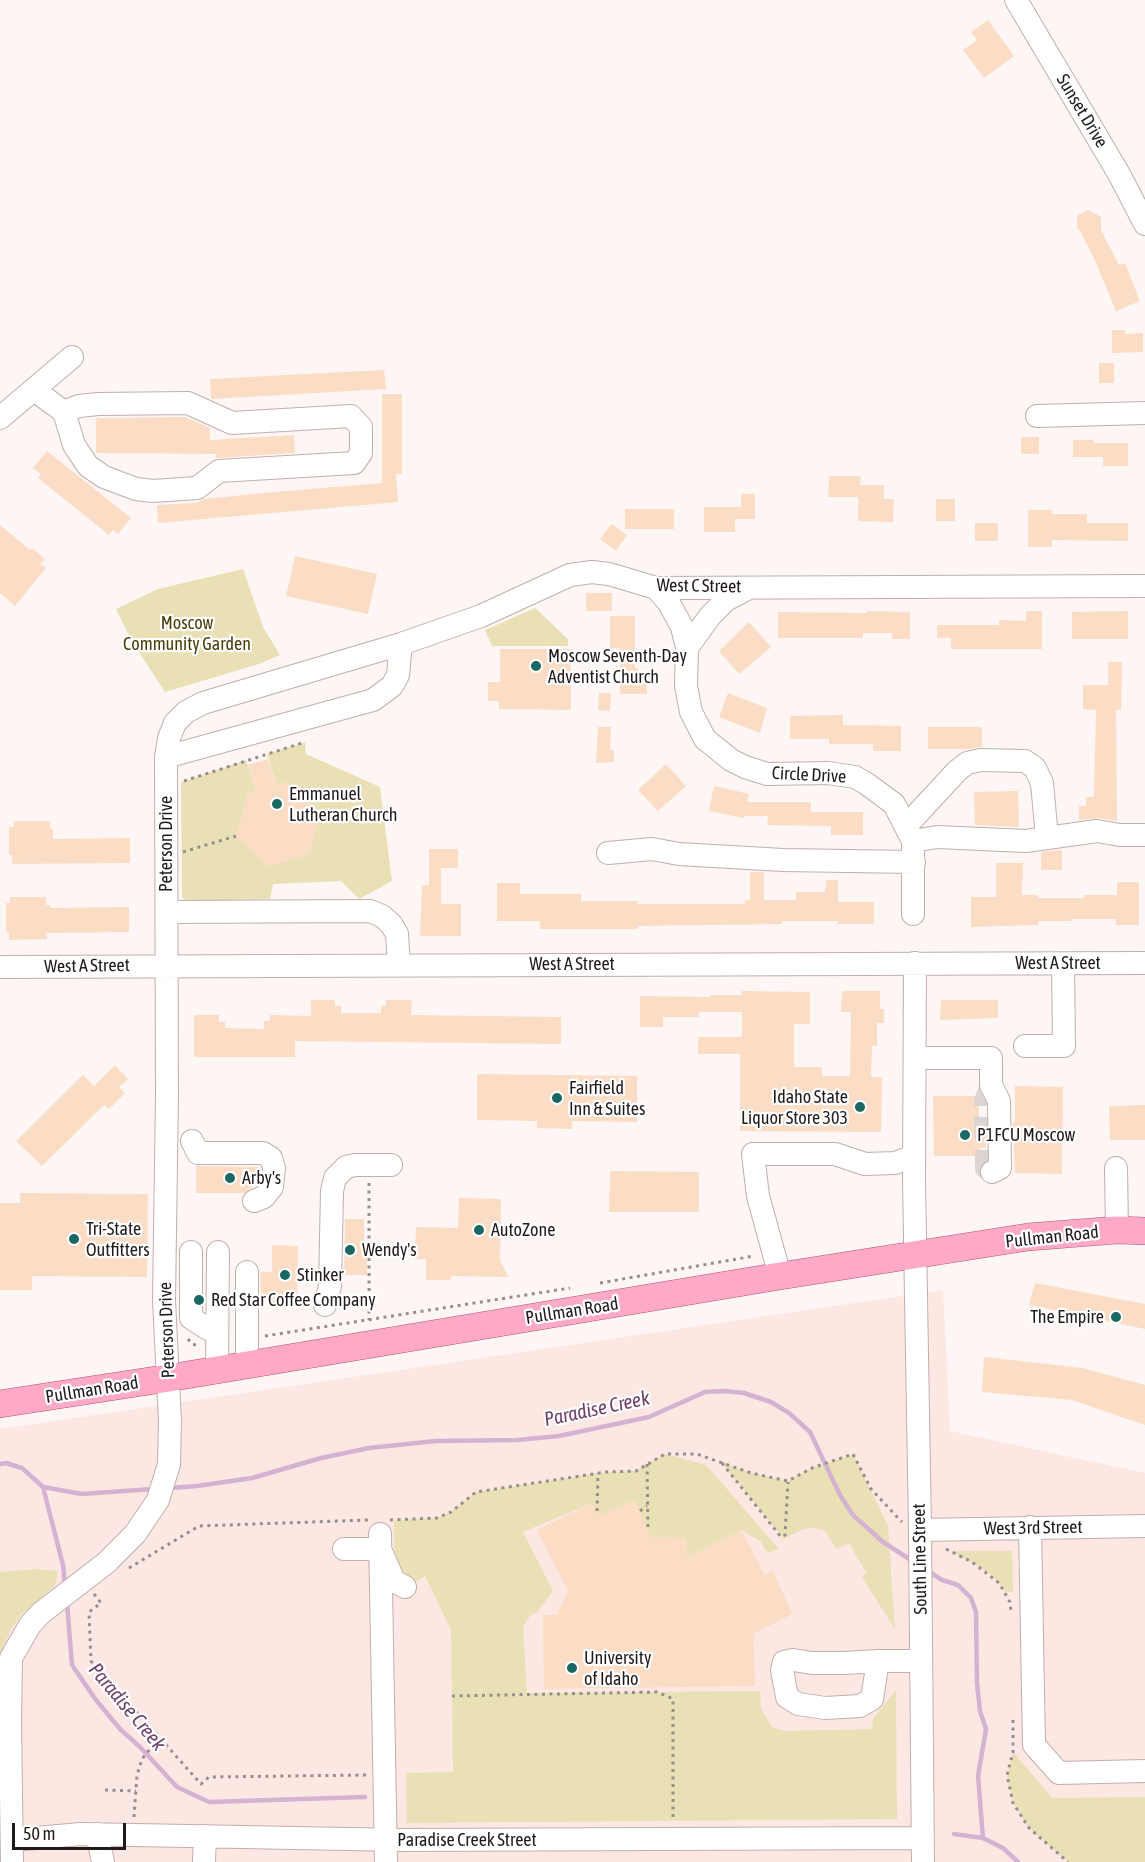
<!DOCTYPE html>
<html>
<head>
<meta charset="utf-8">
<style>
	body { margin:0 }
	#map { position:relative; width:1145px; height:1862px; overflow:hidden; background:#fdf6f4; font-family:"Asap Condensed",sans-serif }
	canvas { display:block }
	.scale { position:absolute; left:12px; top:1823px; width:114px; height:27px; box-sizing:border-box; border:3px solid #201a19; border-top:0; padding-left:8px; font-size:18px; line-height:21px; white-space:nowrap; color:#201a19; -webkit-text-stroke:4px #fff; paint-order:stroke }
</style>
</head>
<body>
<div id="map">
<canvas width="1145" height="1862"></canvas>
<div class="scale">50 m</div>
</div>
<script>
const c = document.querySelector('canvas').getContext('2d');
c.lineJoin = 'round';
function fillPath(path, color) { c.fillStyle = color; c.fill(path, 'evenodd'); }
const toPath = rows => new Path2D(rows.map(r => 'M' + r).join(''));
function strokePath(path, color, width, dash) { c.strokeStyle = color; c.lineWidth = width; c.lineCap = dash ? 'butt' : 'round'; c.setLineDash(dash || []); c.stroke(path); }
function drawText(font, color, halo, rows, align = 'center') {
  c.font = font + ' "Asap Condensed",sans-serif'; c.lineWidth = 4.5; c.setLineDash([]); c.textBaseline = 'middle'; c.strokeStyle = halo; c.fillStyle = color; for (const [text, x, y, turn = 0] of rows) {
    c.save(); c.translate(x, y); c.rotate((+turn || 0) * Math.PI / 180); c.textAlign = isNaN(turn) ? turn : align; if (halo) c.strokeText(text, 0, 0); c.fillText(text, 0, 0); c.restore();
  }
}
const built = toPath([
	[943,1290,950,1431,1145,1473,1145,1862,0,1862,0,1429]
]);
const green = toPath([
	[243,569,263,627,280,655,259,664,165,692,131,640,116,609,158,589],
	[535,608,568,639,568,646,492,646,485,630],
	[305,742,306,754,380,787,392,881,359,899,341,881,273,884,270,899,189,901,182,898,181,782,246,760,256,791,247,794,237,837,309,854,320,813,286,783,277,785,267,754],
	[665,1454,706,1465,779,1549,768,1553,760,1541,741,1530,687,1557,686,1538,651,1537,599,1515,592,1503,523,1532,553,1591,536,1613,531,1614,523,1627,527,1693,760,1691,761,1709,772,1727,784,1731,872,1729,873,1719,896,1690,897,1819,407,1823,406,1773,453,1772,451,1630,425,1576,414,1583,395,1571,394,1520,437,1518,451,1512,476,1492,606,1472,636,1471],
	[853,1454,888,1526,895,1629,861,1576,867,1574,849,1543,837,1549,824,1530,812,1528,803,1529,784,1539,721,1462,751,1473,788,1481,812,1468],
	[951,1551,1012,1551,1013,1592,1005,1592,999,1583,988,1572],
	[36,1569,58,1571,55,1585,21,1615,11,1629,0,1655,0,1572],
	[1013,1752,1052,1798,1145,1797,1145,1862,1068,1862,1029,1828,1013,1803,1007,1775]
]);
const stream = toPath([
	[0,1464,6,1463,22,1468,43,1487,63,1565,65,1586],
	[43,1487,82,1494,153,1489],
	[170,1488,197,1486,252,1478,321,1458,369,1448,436,1441,517,1440,559,1436,649,1417,705,1392,724,1391,744,1393,771,1402,789,1413,810,1432,840,1495,853,1515,883,1542,914,1562],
	[928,1571,942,1580,958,1585,971,1598,976,1612,977,1683,980,1711,986,1729,978,1776,983,1838],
	[67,1603,72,1665,96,1700,120,1729,140,1747,177,1787,209,1802,365,1797],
	[954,1834,983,1838,1003,1848,1018,1862]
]);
const building = toPath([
	[988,20,1014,56,984,78,963,50,977,40,971,32],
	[1088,210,1101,217,1101,230,1119,265,1125,263,1140,301,1116,311,1093,256,1080,231,1077,229,1077,216],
	[1112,330,1125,330,1125,334,1143,333,1143,352,1112,353],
	[1099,363,1114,363,1114,383,1099,383],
	[384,370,386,389,211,399,210,379],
	[382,394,402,394,402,474,396,474,398,502,158,523,157,505,196,503,204,499,274,492,382,483],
	[185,417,210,428,210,440,294,435,295,453,216,458,216,454,96,453,96,418],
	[1021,437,1039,437,1039,454,1021,454],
	[1073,440,1094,440,1094,443,1128,443,1128,466,1103,466,1103,457,1073,457],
	[47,451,131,518,118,534,113,530,109,535,38,478,41,474,33,468],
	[829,476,861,476,860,485,884,485,884,499,894,499,893,522,858,521,858,497,828,497],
	[741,494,755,494,755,519,735,519,735,532,704,532,704,507,741,507],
	[936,499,955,499,955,521,936,521],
	[625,509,674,509,674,529,625,529],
	[1028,510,1052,510,1052,514,1087,514,1087,523,1128,523,1128,541,1052,540,1052,547,1028,547],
	[975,523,998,523,998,541,975,541],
	[612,524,627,535,616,551,600,539],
	[0,525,30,550,32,548,45,559,40,564,46,568,15,606,0,593],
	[295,556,377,574,368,614,286,596],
	[586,593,612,593,612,611,586,611],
	[867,611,910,612,910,639,892,639,892,633,863,633,863,638,778,638,778,612,867,613],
	[1026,611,1042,611,1042,649,951,649,951,638,937,638,937,625,999,625,999,620,1026,621],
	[1128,611,1128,639,1072,639,1072,612],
	[610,616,635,616,635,668,638,668,638,682,647,682,647,694,620,694,620,648,610,648],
	[749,622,771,647,739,674,719,651],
	[500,649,571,649,571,710,499,709,499,701,488,701,488,682,500,682],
	[1108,662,1122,662,1121,710,1116,710,1117,821,1099,818,1079,820,1079,806,1086,806,1086,797,1094,797,1096,710,1083,709,1083,685,1108,685],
	[599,693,611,693,610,711,598,710],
	[728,693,767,708,760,733,719,717],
	[843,715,843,725,901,726,901,751,873,751,873,744,829,744,829,739,790,739,790,716],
	[598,727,611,727,610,750,614,750,614,762,596,763],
	[928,727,982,727,982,747,969,749,928,749],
	[268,759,277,785,286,783,320,813,310,854,268,867,236,836,247,794,256,791,248,765],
	[666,764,686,786,658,811,638,790],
	[714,786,749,794,747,802,811,802,811,812,863,812,863,835,831,835,831,826,767,825,768,816,744,816,744,818,709,811],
	[1018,791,1019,827,975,825,974,792],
	[14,821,50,821,50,829,53,829,53,839,130,838,130,863,12,864,12,855,9,855,9,827,14,827],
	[429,849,458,849,458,868,441,868,441,904,461,904,461,936,420,936,422,885,429,885],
	[1062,850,1062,870,1041,870,1041,852],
	[996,863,1023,863,1022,895,1038,895,1038,898,1084,898,1084,895,1117,895,1117,882,1139,882,1139,925,1116,925,1116,919,1071,919,1071,921,1038,921,1038,925,971,927,971,897,996,897],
	[750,872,764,872,764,900,796,900,796,892,825,892,826,880,838,880,838,902,874,902,874,924,838,924,838,921,782,921,782,924,638,926,638,929,540,929,540,921,497,921,497,883,520,883,520,894,581,894,581,901,638,901,638,904,745,904,745,900,750,900],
	[10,897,46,897,46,905,50,905,50,908,129,907,129,932,46,933,47,939,9,940,9,932,6,932,6,903,10,903],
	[742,991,810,992,810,1024,794,1024,794,1067,822,1067,822,1076,850,1076,851,1012,841,1012,842,991,880,991,880,1009,884,1009,884,1023,877,1023,877,1046,872,1046,871,1077,882,1077,881,1132,740,1131,740,1054,698,1054,698,1037,742,1037,742,1012,699,1012,699,1017,663,1017,663,1027,640,1027,640,996,710,997,710,995,742,995],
	[311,1000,335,1000,335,1006,341,1006,341,1013,381,1013,381,1006,386,1006,386,1000,412,1000,411,1015,561,1017,561,1044,295,1041,295,1057,194,1057,194,1015,219,1015,219,1022,225,1022,225,1028,264,1029,264,1021,270,1021,270,1015,311,1016],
	[941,1000,998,1000,998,1018,940,1020],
	[115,1065,128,1079,119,1087,125,1093,109,1109,104,1105,42,1166,16,1141,83,1075,94,1086],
	[477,1074,637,1076,637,1122,572,1121,572,1129,537,1128,537,1121,477,1120],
	[1015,1086,1063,1087,1062,1174,1015,1173,1013,1122,1015,1122],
	[933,1096,979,1096,979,1122,986,1122,986,1148,980,1148,980,1156,934,1156],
	[1145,1105,1145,1140,1110,1140,1109,1106],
	[196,1166,259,1167,259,1182,243,1193,196,1193],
	[610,1171,699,1172,699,1212,609,1212],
	[20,1193,148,1194,147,1277,32,1276,32,1290,0,1290,0,1203,20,1203],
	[459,1198,501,1199,500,1261,509,1277,451,1276,451,1280,426,1280,426,1259,415,1259,416,1227,458,1228],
	[345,1219,364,1219,364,1245,367,1245,367,1275,344,1275],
	[272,1245,298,1246,297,1304,272,1304,272,1296,261,1296,260,1272,272,1272],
	[1035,1283,1145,1304,1145,1329,1029,1305],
	[984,1357,1082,1368,1145,1385,1145,1425,1072,1400,982,1392],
	[635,1500,651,1537,686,1538,687,1557,741,1530,765,1575,773,1571,792,1614,753,1634,755,1686,544,1689,543,1615,557,1615,568,1590,537,1530,592,1503,599,1515]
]);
const minorTunnel = toPath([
	[991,1085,985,1101,986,1168,992,1172]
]);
const path = toPath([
	[184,781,305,742],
	[183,852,236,836],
	[369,1183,369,1320],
	[600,1283,754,1256],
	[265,1336,570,1288],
	[188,1339,192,1344,199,1346],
	[722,1463,781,1537,785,1535,788,1482],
	[647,1464,648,1529],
	[597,1511,598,1473],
	[640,1511,647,1506],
	[390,1520,437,1518,451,1512,476,1492,606,1472,636,1471,665,1454,697,1454,751,1473,788,1481,812,1468,853,1454,871,1489,902,1522],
	[946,1549,972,1562,999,1583,1010,1602,1011,1612],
	[129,1568,199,1526,368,1520],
	[94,1594,101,1603,89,1612,91,1661,201,1784,209,1777,367,1775],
	[452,1696,657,1692,673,1699,673,1821],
	[1013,1720,1013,1752,1007,1775,1013,1803,1029,1828,1068,1862],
	[105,1790,136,1791],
	[134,1817,137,1775,142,1759,160,1736]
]);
const minor = toPath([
	[1016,0,1119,174,1145,224],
	[34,390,64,412,74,445,88,466,104,477,136,489,153,491,197,488,219,471,354,463,361,453,361,427,351,416,232,423,188,403,98,404,79,406,64,412],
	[1037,416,1145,413],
	[0,418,72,357],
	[656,588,669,603,682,627,687,648,686,686,691,712,705,739,731,760,745,767,767,774,828,773,855,777,867,784,894,804,913,841,913,914],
	[687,648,710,616,726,600,749,588],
	[166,757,373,700,392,686,398,675,401,644],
	[906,826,957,771,967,763,981,760,1025,761,1035,768,1042,783,1047,838],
	[913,841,937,837,1026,841,1097,831,1120,835,1145,835],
	[608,853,652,849,679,854,783,860,914,862],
	[167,912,370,911,382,916,391,924,397,934,399,965],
	[915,963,914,1179,920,1530,923,1862],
	[0,967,1145,963],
	[1025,1046,1064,1046,1063,964],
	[915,1058,991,1058,991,1085,999,1101,1000,1168,992,1172],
	[192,1141,198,1153,263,1153,271,1158,274,1168,272,1187,264,1197,254,1201],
	[1116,1168,1117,1230],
	[191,1252,191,1318,208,1329],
	[247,1272,247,1365],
	[780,1276,758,1196,753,1154,835,1154,865,1164,895,1163,914,1156],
	[325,1305,330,1286,332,1191,335,1178,346,1167,355,1165,391,1165],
	[217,1370,218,1252],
	[1030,1527,1034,1745,1059,1773,1145,1771],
	[920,1530,1145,1526],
	[380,1534,386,1862],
	[344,1549,380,1549,394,1581,405,1587],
	[878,1661,872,1699,860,1706,825,1708,798,1704,787,1697,782,1670,784,1662,793,1660,812,1663,844,1663,878,1661,921,1661],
	[97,1834,103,1862],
	[13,1840,81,1834,402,1840,922,1838],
	[12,1862,10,1722,11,1658,30,1625,41,1613,106,1563,135,1534,158,1500,169,1464,170,1422,164,1300,167,1095,166,757,169,738,175,723,186,712,203,703,401,644,481,616,570,575,592,572,609,574,656,588,1145,586],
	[204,1862,205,1836]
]);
const major = toPath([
	[0,1404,169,1378,780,1276,1028,1237,1117,1230,1145,1231]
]);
const markers = [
	[536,666,6,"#1a6763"],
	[277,804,6,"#1a6763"],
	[557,1098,6,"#1a6763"],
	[860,1107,6,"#1a6763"],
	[965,1135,6,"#1a6763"],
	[230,1178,6,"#1a6763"],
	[479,1230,6,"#1a6763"],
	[74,1239,6,"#1a6763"],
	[350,1250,6,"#1a6763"],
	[285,1275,6,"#1a6763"],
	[199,1300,6,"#1a6763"],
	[1116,1317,6,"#1a6763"],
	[572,1668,6,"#1a6763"]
];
const streetNames = [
	["Sunset Drive",1082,111,59],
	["West C Street",699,586,1],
	["Circle Drive",809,775,3],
	["Peterson Drive",166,844,-90],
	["West A Street",1058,963],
	["West A Street",572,964],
	["West A Street",87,966,-1],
	["Pullman Road",1052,1237,-6],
	["Pullman Road",572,1311,-9],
	["Peterson Drive",167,1330,-92],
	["Pullman Road",92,1390,-9],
	["West 3rd Street",1033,1528,-1],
	["South Line Street",920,1559,-91],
	["Paradise Creek Street",467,1840]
];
const parkNames = [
	["Moscow",187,623],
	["Community Garden",187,644]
];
const poiNames = [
	["Moscow Seventh-Day",548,656],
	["Adventist Church",548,677],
	["Emmanuel",289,794],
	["Lutheran Church",289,815],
	["Fairfield",569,1088],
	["Inn & Suites",569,1109],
	["Idaho State",848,1097,"right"],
	["Liquor Store 303",848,1118,"right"],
	["P1FCU Moscow",977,1135],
	["Arby's",242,1178],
	["Tri-State",86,1229],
	["Outfitters",86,1250],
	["AutoZone",491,1230],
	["Wendy's",362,1250],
	["Stinker",297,1275],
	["Red Star Coffee Company",211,1300],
	["The Empire",1104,1317,"right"],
	["University",584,1658],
	["of Idaho",584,1679]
];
const waterNames = [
	["Paradise Creek",597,1409,-12],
	["Paradise Creek",127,1707,50]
];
fillPath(built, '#fce7e3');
fillPath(green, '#eae0b5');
strokePath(stream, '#d4b2d1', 4.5);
fillPath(building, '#faddc4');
strokePath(minorTunnel, '#dcd5d3', 22, [22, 11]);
strokePath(minor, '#c0afac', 24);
strokePath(major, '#b05372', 28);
strokePath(path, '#958f8d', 3, [3, 4.5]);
strokePath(minor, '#fff', 22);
strokePath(major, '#feaac7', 27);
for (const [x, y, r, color] of markers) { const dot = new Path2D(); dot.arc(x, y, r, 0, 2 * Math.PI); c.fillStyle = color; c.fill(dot); strokePath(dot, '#fff', 2); }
drawText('18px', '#201a19', '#fff', streetNames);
drawText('18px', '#4a3e08', '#fff', parkNames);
drawText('18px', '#201a19', '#fff', poiNames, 'left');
drawText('italic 20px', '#6e406b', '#fff', waterNames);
</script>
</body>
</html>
